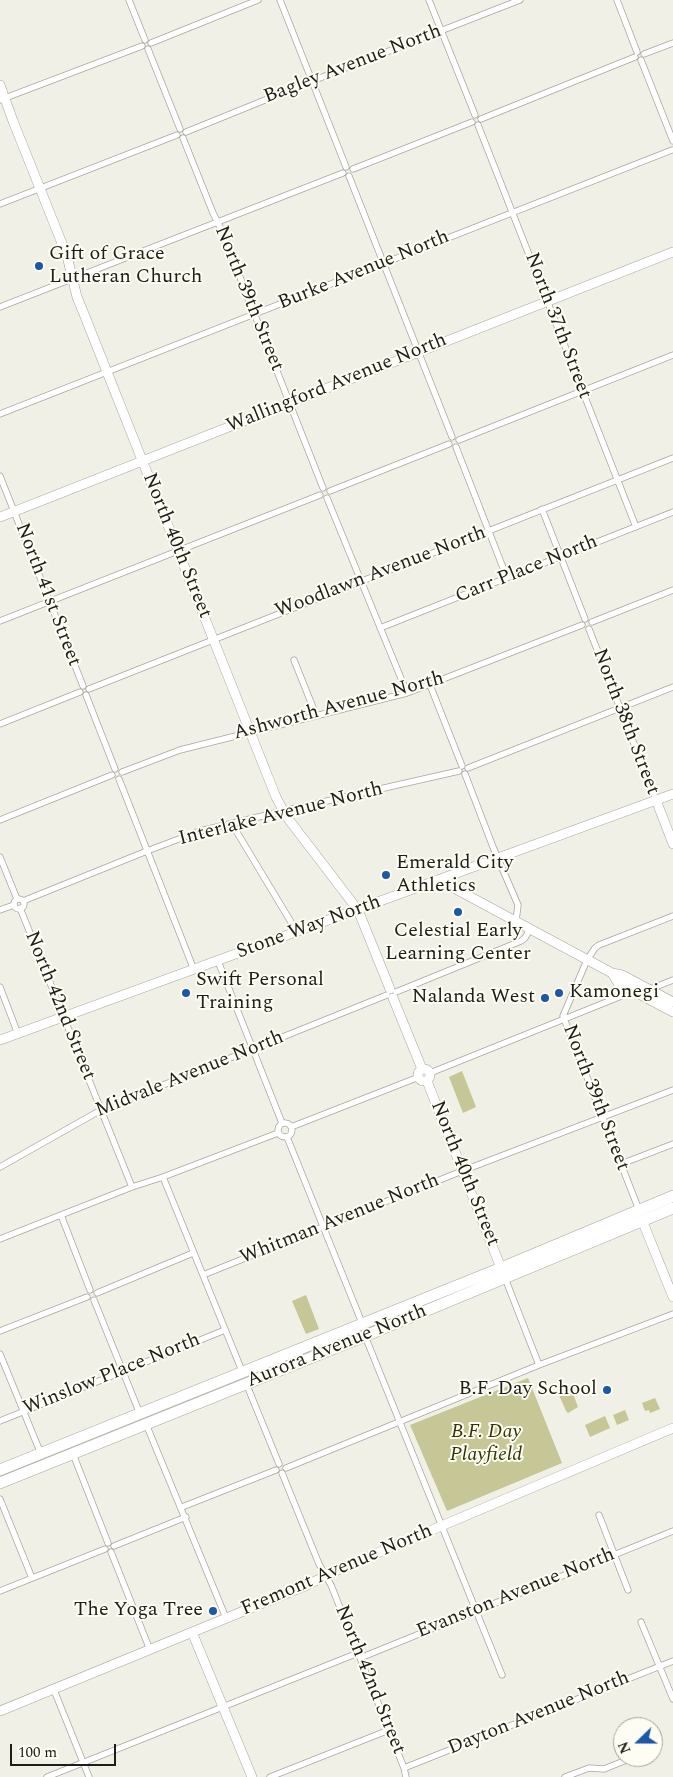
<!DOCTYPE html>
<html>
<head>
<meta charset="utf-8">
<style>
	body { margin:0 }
	#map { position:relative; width:673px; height:1777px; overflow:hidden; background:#f0f0e6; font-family:Spectral,serif }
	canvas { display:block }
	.north { position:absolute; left:613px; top:1717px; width:50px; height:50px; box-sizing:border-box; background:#fdfdf4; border:1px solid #a3a39d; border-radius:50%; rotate:248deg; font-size:14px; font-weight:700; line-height:20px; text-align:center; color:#1d1d1a }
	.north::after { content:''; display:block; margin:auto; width:18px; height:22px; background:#1c57a8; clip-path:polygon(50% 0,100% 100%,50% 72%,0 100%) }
	.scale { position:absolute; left:10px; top:1744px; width:106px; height:22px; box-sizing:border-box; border:2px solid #1d1d1a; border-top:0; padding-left:6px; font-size:15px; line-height:18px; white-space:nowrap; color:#1d1d1a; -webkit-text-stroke:4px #fdfdf4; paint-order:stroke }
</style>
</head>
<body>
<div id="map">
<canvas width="673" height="1777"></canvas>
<div class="north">N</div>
<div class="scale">100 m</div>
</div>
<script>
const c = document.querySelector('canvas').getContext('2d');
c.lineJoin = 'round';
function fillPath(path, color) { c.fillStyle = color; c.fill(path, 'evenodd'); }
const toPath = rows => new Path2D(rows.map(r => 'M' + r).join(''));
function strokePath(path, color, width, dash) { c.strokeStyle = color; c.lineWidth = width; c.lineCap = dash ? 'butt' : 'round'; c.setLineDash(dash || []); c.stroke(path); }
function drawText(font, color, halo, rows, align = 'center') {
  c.font = font + ' Spectral,serif'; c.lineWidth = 4; c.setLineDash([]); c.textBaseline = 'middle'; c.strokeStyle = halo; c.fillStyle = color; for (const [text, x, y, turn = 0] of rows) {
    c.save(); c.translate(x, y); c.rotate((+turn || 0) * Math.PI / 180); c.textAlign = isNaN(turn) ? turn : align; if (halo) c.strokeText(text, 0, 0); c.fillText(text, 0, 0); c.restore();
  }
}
const green = toPath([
	[462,1071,476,1107,463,1113,449,1077],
	[306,1295,319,1329,306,1334,292,1301],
	[528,1378,562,1463,447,1511,410,1425],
	[569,1390,572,1391,578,1407,568,1413,566,1411,559,1395],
	[655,1398,660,1409,650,1413,649,1410,645,1411,642,1403],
	[625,1410,629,1420,617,1425,613,1415],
	[605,1416,610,1428,590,1437,585,1425]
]);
const street = toPath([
	[129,0,145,40],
	[280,0,346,167],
	[429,0,475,115],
	[617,0,637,52],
	[151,43,258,0],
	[148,49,180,129],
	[644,54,673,43],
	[641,60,673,141],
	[0,100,142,46],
	[481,119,635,57],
	[478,125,636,527],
	[186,132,312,81,520,0],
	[183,138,213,213,221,229,323,488],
	[353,169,472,122],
	[349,176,452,437],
	[0,204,177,135],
	[0,307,343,173],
	[0,414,672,150],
	[459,440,673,355],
	[456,447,507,578],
	[0,476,83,686],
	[330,491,449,444],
	[327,498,407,693],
	[542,509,585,619],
	[0,621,320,495],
	[592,622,673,590],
	[380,628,673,512],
	[589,629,656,800],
	[294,660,316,715],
	[430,685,462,766],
	[89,689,673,458],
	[86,695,115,769],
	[0,724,80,692],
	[468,768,673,687],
	[122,772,180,750,407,693,582,625],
	[465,774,493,847,518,905,516,921],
	[119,779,194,970],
	[0,820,112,775],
	[232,824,297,932],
	[0,857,17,899],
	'14 904a5 5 0 1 1 10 0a5 5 0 1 1-10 0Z',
	[23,901,147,851,200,831,283,811,459,771],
	[20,908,132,1187],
	[0,910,14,905],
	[218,961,282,1123],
	[0,987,18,1034],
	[650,989,673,980],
	[396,992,521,941,525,938,530,929],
	[430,1073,619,997,627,987],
	'278 1130a7 7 0 1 1 14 0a7 7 0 1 1-14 0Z',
	[291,1127,419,1077],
	[287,1137,362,1323],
	[621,1164,673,1144],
	[0,1167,101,1110,387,995],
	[163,1177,242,1371],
	[639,1210,563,1016,587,960,595,948,599,945,673,916],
	[61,1215,90,1290],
	[0,1239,132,1187,163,1177,278,1133],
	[203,1275,462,1171,673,1090],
	[505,1278,539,1365],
	[97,1293,193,1253],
	[94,1300,140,1414],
	[0,1331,87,1297],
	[365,1336,502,1675],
	[0,1354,41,1454],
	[246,1383,279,1464],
	[0,1421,225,1330],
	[146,1424,226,1618],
	[73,1454,108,1543],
	[286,1468,539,1365,673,1314],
	[282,1473,319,1564,331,1585,404,1768,406,1777],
	[0,1499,32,1578],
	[182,1507,276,1470],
	[599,1515,628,1590],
	[114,1546,186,1517],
	[111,1552,150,1650],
	[0,1591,105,1549],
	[641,1622,673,1699],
	[360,1658,673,1531],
	[54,1690,89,1777],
	[404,1768,673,1661],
	[47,1777,358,1653],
	[270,1777,389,1730],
	[565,1777,589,1768,604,1769,634,1757]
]);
const secondary = toPath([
	[0,85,13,121,67,256,77,297,84,314,276,797,286,816,358,910,390,989],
	[0,517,673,252],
	[656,800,673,844],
	[439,880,612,973,622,975,673,1002],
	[612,973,618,983,673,1012],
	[393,998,422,1069],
	[0,1040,673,794],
	'418 1075a6 6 0 1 1 12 0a6 6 0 1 1-12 0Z',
	[427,1081,501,1268],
	[642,1220,673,1297],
	[192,1632,252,1777],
	[0,1711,307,1585,342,1568,673,1428]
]);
const highway = toPath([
	[0,1470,501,1268,673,1196],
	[0,1483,365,1336,673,1208]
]);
const markers = [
	[39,266,5,"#1c57a8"],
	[386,875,5,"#1c57a8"],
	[458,912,5,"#1c57a8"],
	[186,993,5,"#1c57a8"],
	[559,993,5,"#1c57a8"],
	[545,998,5,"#1c57a8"],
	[607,1390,5,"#1c57a8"],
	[213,1611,5,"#1c57a8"]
];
const streetNames = [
	["Bagley Avenue North",353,65,-21],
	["Burke Avenue North",364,271,-22],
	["North 39th Street",248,299,68],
	["North 37th Street",557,326,69],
	["Wallingford Avenue North",337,384,-22],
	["North 40th Street",176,546,68],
	["Carr Place North",527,570,-22],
	["Woodlawn Avenue North",381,573,-21],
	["North 41st Street",47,595,69],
	["Ashworth Avenue North",339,707,-15],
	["North 38th Street",625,722,69],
	["Interlake Avenue North",281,815,-14],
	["Stone Way North",309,928,-20],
	["North 42nd Street",59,1006,68],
	["Midvale Avenue North",190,1075,-22],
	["North 39th Street",595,1098,69],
	["North 40th Street",464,1174,68],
	["Whitman Avenue North",340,1220,-22],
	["Aurora Avenue North",337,1347,-22],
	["Winslow Place North",112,1375,-22],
	["Fremont Avenue North",337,1571,-23],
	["Evanston Avenue North",516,1594,-22],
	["North 42nd Street",369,1680,68],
	["Dayton Avenue North",539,1714,-22]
];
const poiNames = [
	["Gift of Grace",49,255],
	["Lutheran Church",49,278],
	["Emerald City",396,864],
	["Athletics",396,887],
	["Celestial Early",458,932,"center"],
	["Learning Center",458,955,"center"],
	["Swift Personal",196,981],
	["Training",196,1004],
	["Kamonegi",569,993],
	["Nalanda West",535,998,"right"],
	["B.F. Day School",597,1390,"right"],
	["The Yoga Tree",203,1611,"right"]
];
const parkNames = [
	["B.F. Day",486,1433],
	["Playfield",486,1456]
];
fillPath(green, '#c6c697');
strokePath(street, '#a7a79e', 7);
strokePath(secondary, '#a7a79e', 10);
strokePath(highway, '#a7a79e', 12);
strokePath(street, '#fff', 5.5);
strokePath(secondary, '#fff', 9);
strokePath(highway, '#fff', 11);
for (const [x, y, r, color] of markers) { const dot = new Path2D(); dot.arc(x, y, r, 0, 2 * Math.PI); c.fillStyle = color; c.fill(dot); strokePath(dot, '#fdfdf4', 2); }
drawText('20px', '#1d1d1a', '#fdfdf4', streetNames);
drawText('20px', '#1d1d1a', '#fdfdf4', poiNames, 'left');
drawText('italic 20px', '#343300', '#fdfdf4', parkNames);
</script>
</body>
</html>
